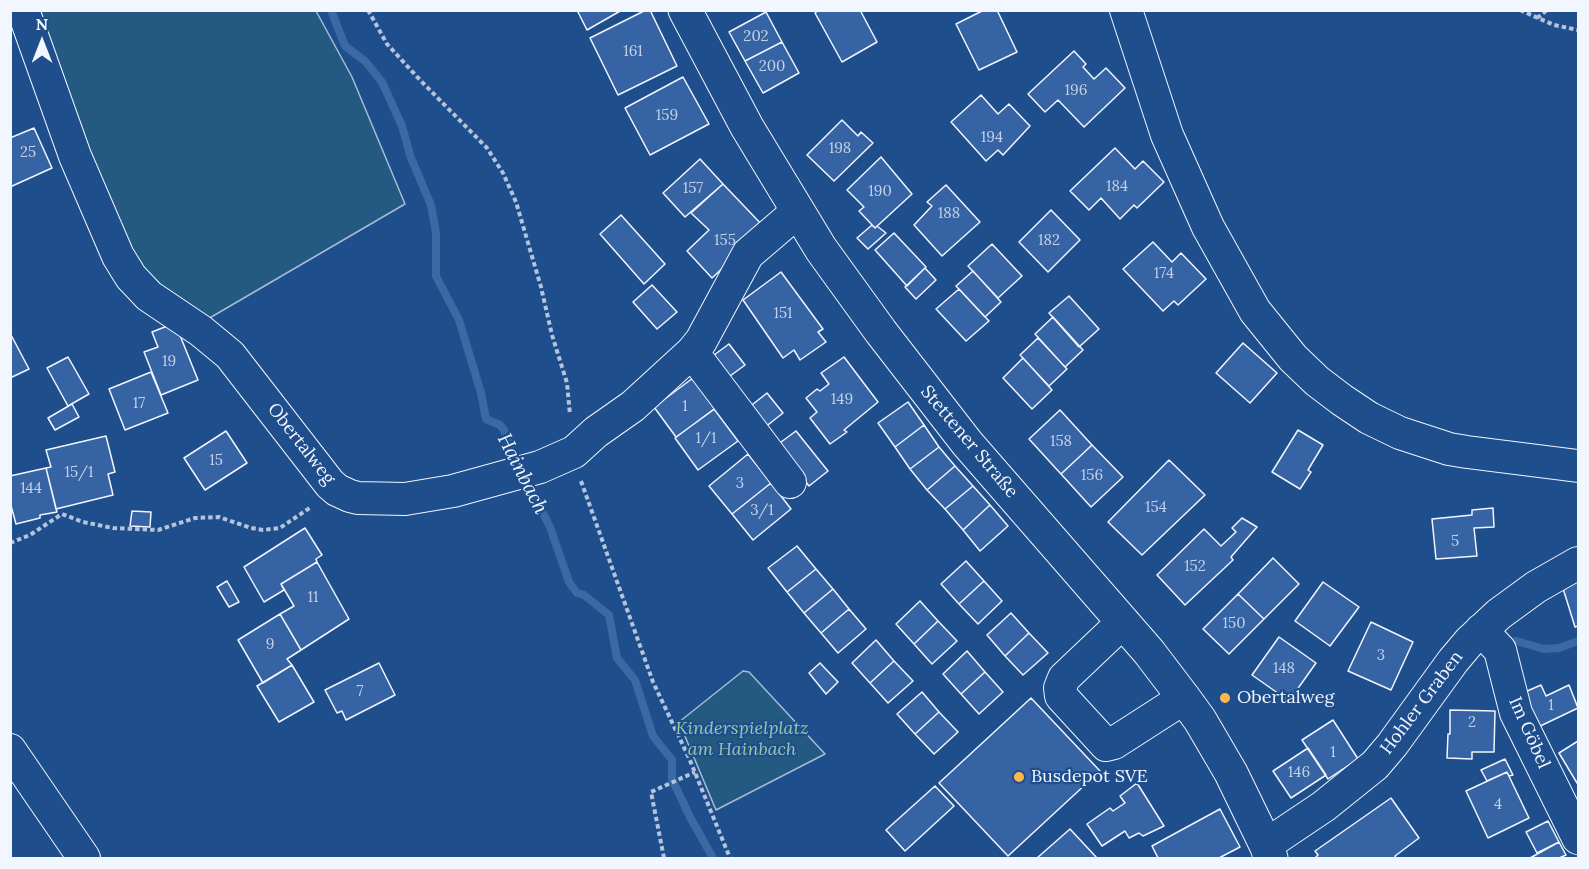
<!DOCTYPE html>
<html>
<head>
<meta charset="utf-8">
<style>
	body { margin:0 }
	#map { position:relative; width:1589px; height:869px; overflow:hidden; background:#1f4e8c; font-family:Lora,serif }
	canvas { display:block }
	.frame { position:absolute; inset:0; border:12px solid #f2f6ff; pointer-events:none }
	.north { position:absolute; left:12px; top:12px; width:60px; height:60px; -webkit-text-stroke:4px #1f4e8c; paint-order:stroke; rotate:0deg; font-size:16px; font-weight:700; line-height:24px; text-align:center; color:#f2f6ff }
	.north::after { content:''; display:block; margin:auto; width:21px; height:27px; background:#f2f6ff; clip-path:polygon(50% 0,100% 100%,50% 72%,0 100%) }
</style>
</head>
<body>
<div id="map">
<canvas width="1589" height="869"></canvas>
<div class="frame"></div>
<div class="north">N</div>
</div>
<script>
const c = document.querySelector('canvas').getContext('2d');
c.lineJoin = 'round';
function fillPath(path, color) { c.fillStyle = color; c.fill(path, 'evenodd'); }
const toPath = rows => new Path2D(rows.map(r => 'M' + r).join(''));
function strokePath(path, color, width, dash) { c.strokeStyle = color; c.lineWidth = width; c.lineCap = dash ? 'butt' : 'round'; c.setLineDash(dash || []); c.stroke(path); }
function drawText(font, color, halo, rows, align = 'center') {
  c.font = font + ' Lora,serif'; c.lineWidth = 4.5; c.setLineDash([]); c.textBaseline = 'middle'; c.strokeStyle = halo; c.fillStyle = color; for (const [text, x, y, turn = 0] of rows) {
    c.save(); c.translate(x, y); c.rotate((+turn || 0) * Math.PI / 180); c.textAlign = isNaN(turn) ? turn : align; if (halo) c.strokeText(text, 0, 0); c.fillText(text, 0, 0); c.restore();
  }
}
const green = toPath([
	[30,11,316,11,352,77,405,204,201,323,144,285,30,11],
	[743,671,749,672,825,754,716,810,679,722,743,671]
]);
const stream = toPath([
	[331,10,345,46,365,61,382,82,402,126,411,158,431,205,436,233,436,276,459,320,481,393,486,419,500,425,504,430,512,452,550,527,569,582,577,593,584,595,609,615,617,658,635,680,653,736,672,760,672,779,690,817,713,858],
	[1516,641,1544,649,1559,648,1578,641]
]);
const building = toPath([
	[577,10,622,10,587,30,577,10],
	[646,10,650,10,677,66,618,95,590,38,646,10],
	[819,10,860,10,877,42,842,62,815,13,819,10],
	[984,10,997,10,1017,52,979,70,956,24,984,10],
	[766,12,782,42,745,61,729,32,766,12],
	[782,42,799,73,763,93,745,61,782,42],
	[1074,51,1086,64,1083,67,1094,79,1106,68,1125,88,1084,127,1058,100,1045,112,1028,94,1074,51],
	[683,77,709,124,650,155,625,108,683,77],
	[981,95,998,114,1009,104,1030,126,1003,155,998,150,986,161,951,122,981,95],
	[842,120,858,136,861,132,873,143,834,181,807,155,842,120],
	[34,128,52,168,10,187,10,138,34,128],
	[1115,148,1135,169,1143,161,1164,182,1137,208,1134,205,1120,219,1101,198,1089,210,1070,191,1115,148],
	[881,157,912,194,875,228,859,211,864,207,847,190,881,157],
	[700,159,723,184,685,217,663,193,700,159],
	[723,184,765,228,712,278,687,251,709,230,691,213,723,184],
	[946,185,980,222,942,256,914,225,932,206,927,202,946,185],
	[1051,210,1080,240,1048,272,1019,242,1051,210],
	[621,215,665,264,644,284,600,234,621,215],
	[872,225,875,228,877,226,886,233,868,249,857,238,872,225],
	[894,233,926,267,907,286,875,250,894,233],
	[1153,242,1172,262,1181,253,1206,279,1178,305,1174,301,1163,311,1123,269,1153,242],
	[992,244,1022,276,998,298,968,266,992,244],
	[925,268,936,280,916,299,905,287,925,268],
	[973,271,1001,302,985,317,956,286,973,271],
	[781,272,823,329,818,332,826,342,800,360,794,350,783,358,743,300,781,272],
	[652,285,677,312,657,329,633,302,652,285],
	[959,289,989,321,966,341,936,309,959,289],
	[1069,296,1099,329,1079,347,1049,313,1069,296],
	[1053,317,1083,350,1065,367,1035,334,1053,317],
	[175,323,198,380,161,395,144,352,158,347,152,332,175,323],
	[10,333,29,369,10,378,10,333],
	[1038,338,1067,369,1049,386,1020,355,1038,338],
	[1243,343,1277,373,1250,403,1216,373,1243,343],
	[729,344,745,365,726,379,710,358,729,344],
	[68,357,89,394,68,406,47,368,68,357],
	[844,357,878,402,844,430,847,432,830,444,810,418,817,412,806,398,817,389,820,391,829,384,821,373,844,357],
	[1023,358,1052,390,1032,409,1003,378,1023,358],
	[151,372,168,413,125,430,109,389,151,372],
	[693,378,716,408,676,437,654,407,693,378],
	[767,393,783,413,764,428,748,408,767,393],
	[908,402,924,425,895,447,878,423,908,402],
	[72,404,79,417,55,430,48,418,72,404],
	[714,409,738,441,698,470,675,438,714,409],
	[1060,410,1092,445,1061,474,1029,439,1060,410],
	[924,425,939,447,910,469,895,447,924,425],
	[1298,430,1323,445,1308,470,1311,472,1300,489,1272,472,1298,430],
	[226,431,247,463,205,490,184,458,226,431],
	[796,431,828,471,809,486,777,445,796,431],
	[106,436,115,472,108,474,113,495,56,509,46,468,51,467,46,450,106,436],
	[1092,445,1123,477,1091,507,1061,474,1092,445],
	[939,447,955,466,927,490,910,469,939,447],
	[748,454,771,483,732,514,709,486,748,454],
	[1169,460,1205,495,1142,555,1108,522,1169,460],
	[955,466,973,486,945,509,927,490,955,466],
	[46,468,57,512,40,515,40,518,16,524,10,502,10,476,46,468],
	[771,483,791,509,753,540,732,514,771,483],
	[973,486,990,505,963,530,945,509,973,486],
	[990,505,1008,526,980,551,963,530,990,505],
	[1493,508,1494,527,1474,528,1477,556,1436,559,1432,519,1472,515,1472,510,1493,508],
	[132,511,151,512,150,527,130,526,132,511],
	[1242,518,1257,527,1231,557,1233,560,1185,605,1157,575,1204,529,1221,546,1236,532,1232,528,1242,518],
	[305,528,322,555,316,559,317,562,281,584,284,590,264,602,244,567,305,528],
	[797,546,816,569,787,592,768,568,797,546],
	[1273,558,1299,584,1264,619,1238,594,1273,558],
	[966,561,984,581,959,604,941,584,966,561],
	[317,562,349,619,301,650,280,614,294,606,281,584,317,562],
	[816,569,833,589,804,613,787,592,816,569],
	[1578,576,1578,626,1575,627,1562,585,1578,576],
	[227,581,239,602,229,607,217,587,227,581],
	[984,581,1002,601,978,624,959,604,984,581],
	[1323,582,1359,607,1330,646,1295,621,1323,582],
	[833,589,849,609,821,633,804,613,833,589],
	[1238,594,1264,619,1229,654,1203,629,1238,594],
	[920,601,938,621,914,644,896,624,920,601],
	[849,609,866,629,838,653,821,633,849,609],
	[1011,613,1029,633,1005,656,987,635,1011,613],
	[280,614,301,650,287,659,292,665,263,683,238,640,280,614],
	[938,621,957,641,932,664,914,644,938,621],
	[1371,622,1413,642,1391,690,1348,671,1371,622],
	[1029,633,1048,653,1023,675,1005,656,1029,633],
	[1279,637,1316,663,1289,701,1252,675,1279,637],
	[876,640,894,661,870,683,852,663,876,640],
	[967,651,985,672,961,694,943,674,967,651],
	[894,661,913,681,888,703,870,683,894,661],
	[379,663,395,695,346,720,342,711,337,713,325,690,379,663],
	[820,663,838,682,826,694,809,673,820,663],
	[292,665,314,702,279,722,257,686,292,665],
	[985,672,1003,692,979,714,961,694,985,672],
	[1541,685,1546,696,1569,685,1578,708,1534,729,1518,695,1541,685],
	[922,692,939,712,915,734,897,714,922,692],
	[1031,698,1100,771,1008,856,939,783,1031,698],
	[1450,710,1495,711,1494,752,1472,752,1472,759,1447,758,1448,734,1450,734,1450,710],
	[939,712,958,732,934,754,915,734,939,712],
	[1333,720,1358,759,1328,779,1302,740,1333,720],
	[1578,741,1578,781,1577,783,1559,753,1578,741],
	[1308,748,1326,775,1291,798,1273,771,1308,748],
	[1505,759,1513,775,1509,776,1507,772,1487,781,1481,770,1505,759],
	[1507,772,1529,818,1488,838,1466,791,1507,772],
	[1137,783,1164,826,1143,836,1139,833,1129,838,1125,831,1102,846,1087,824,1110,808,1113,811,1125,803,1120,796,1137,783],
	[935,786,954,806,905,851,886,830,935,786],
	[1391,798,1419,838,1395,856,1396,858,1317,858,1316,857,1318,855,1315,851,1391,798],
	[1220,809,1240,847,1219,858,1158,858,1152,846,1220,809],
	[1548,821,1559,842,1537,853,1526,832,1548,821],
	[1070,829,1097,858,1037,858,1070,829],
	[1559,842,1566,855,1559,858,1530,858,1559,842]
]);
const path = toPath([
	[368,10,387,44,421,81,487,148,503,173,516,202,541,287,552,335,567,383,570,415],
	[1520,10,1554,25,1578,30],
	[1537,18,1547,10],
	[581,481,653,682,689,758,730,858],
	[10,543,30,535,62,514,83,522,113,528,158,530,195,518,219,517,251,528,263,530,280,528,311,507],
	[664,858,651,792,695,772]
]);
const minor = toPath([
	[23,10,75,156,118,256,131,277,149,296,201,331,230,355,330,484,337,490,350,496,358,498,405,499,453,491,540,467,574,452,596,432,633,406,692,352,701,341,748,254,797,212],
	[1126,10,1167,135,1208,227,1255,311,1293,358,1317,381,1342,400,1369,418,1400,433,1449,449,1467,452,1578,466],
	[692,352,790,482],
	[1123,622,1064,678,1060,688,1061,696,1106,745,1114,743,1184,698],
	[1481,630,1500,650,1516,713,1578,838],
	[10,750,84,858],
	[1266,845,1324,806,1375,765,1392,745,1453,661,1469,642,1499,614,1536,587,1578,563]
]);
const major = toPath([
	[685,10,747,127,821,249,881,332,967,443,1149,652,1184,698,1200,720,1231,773,1266,845,1271,858]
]);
const markers = [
	[1225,698,6,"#ffb74d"],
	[1019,777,6,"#ffb74d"]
];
const numberNames = [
	["202",756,37],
	["161",633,52],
	["200",772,67],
	["196",1076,91],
	["159",667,116],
	["194",992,138],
	["198",840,149],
	["25",28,153],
	["184",1117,187],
	["157",693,189],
	["190",880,192],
	["188",949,214],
	["155",725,241],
	["182",1049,241],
	["174",1164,274],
	["151",783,314],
	["19",169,362],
	["149",842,400],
	["17",139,404],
	["1",685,407],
	["1/1",706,439],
	["158",1061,442],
	["15",216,461],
	["15/1",79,473],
	["156",1092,476],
	["3",740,484],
	["144",31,489],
	["154",1156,508],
	["3/1",762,511],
	["5",1455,542],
	["152",1195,567],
	["11",313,598],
	["150",1234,624],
	["9",270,645],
	["3",1381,656],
	["148",1284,669],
	["7",360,692],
	["1",1551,706],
	["2",1472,723],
	["1",1333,753],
	["146",1299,773],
	["4",1498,805]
];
const streetNames = [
	["Stettener Straße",969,442,50],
	["Obertalweg",301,444,52],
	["Hohler Graben",1422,703,-53],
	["Im Göbel",1529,733,66]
];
const poiNames = [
	["Obertalweg",1237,698],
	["Busdepot SVE",1031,777]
];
const parkNames = [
	["Kinderspielplatz",742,729],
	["am Hainbach",742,750]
];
const waterNames = [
	["Hainbach",522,474,63]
];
fillPath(green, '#245a82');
strokePath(green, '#a8bbd7', 1.5);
strokePath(stream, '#3b69a3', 8);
fillPath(building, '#3563a3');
strokePath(building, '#f2f6ff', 1.5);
strokePath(minor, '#f2f6ff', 34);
strokePath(major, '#f2f6ff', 35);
strokePath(path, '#b3c4dc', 4, [4.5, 3]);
strokePath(minor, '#1f4e8c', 32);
strokePath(major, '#1f4e8c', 33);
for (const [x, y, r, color] of markers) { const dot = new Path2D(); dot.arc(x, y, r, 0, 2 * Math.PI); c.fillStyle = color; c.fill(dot); strokePath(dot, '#1f4e8c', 2); }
drawText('15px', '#c3d1e8', null, numberNames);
drawText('18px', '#f2f6ff', '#1f4e8c', streetNames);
drawText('18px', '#f2f6ff', '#1f4e8c', poiNames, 'left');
drawText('italic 18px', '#97c8a6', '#1f4e8c', parkNames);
drawText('italic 20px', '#f2f6ff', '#1f4e8c', waterNames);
</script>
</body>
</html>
